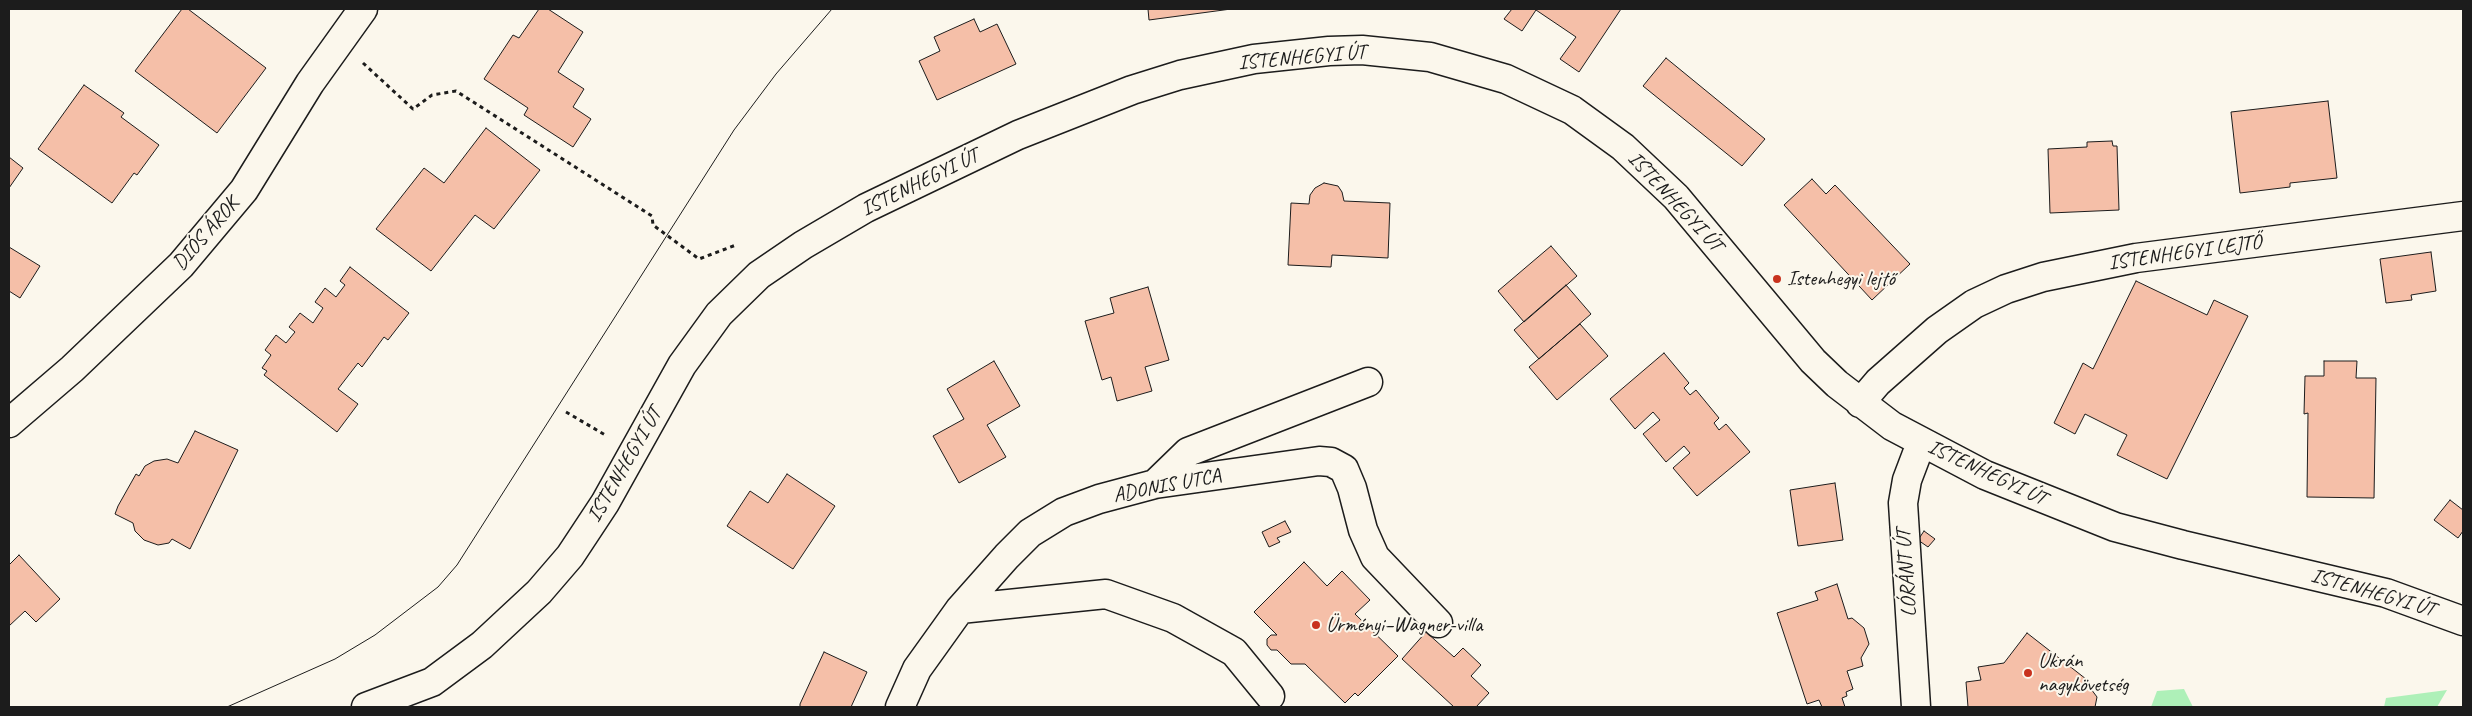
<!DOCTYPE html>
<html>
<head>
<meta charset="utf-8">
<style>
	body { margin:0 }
	#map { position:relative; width:2472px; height:716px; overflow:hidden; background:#fbf7ec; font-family:Caveat,sans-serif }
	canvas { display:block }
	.frame { position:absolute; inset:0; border:10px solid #1c1c1c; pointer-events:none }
</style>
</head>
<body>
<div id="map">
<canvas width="2472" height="716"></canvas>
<div class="frame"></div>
</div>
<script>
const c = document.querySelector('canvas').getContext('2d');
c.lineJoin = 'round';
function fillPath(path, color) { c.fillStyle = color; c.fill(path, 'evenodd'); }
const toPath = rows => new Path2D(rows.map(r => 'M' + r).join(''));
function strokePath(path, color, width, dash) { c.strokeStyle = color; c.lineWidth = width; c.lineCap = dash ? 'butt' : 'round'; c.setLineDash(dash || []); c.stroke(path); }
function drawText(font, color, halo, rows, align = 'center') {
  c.font = font + ' Caveat,sans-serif'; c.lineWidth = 4; c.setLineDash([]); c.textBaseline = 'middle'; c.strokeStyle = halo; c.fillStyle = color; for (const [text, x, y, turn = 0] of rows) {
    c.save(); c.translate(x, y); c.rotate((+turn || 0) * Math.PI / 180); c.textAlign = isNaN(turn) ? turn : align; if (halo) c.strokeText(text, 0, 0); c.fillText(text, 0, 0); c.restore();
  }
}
const green = toPath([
	[2184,689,2193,707,2151,707,2157,691],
	[2447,690,2437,707,2384,707,2386,698]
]);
const building = toPath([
	[182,9,188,9,266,68,217,133,135,71,182,9],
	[539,9,548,9,583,32,558,72,584,89,573,107,591,119,573,147,524,115,528,108,484,79,513,35,519,38,539,9],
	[1148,9,1231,9,1149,20,1148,9],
	[1512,9,1621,9,1579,72,1560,59,1576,37,1536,10,1522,31,1504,19,1512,9],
	[974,19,980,32,997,24,1016,64,937,100,919,61,940,51,934,37,974,19],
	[1666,58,1765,139,1742,166,1643,86,1666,58],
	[84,85,124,113,121,117,159,145,137,175,134,173,112,203,38,149,84,85],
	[2328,101,2337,178,2290,183,2290,187,2240,193,2231,112,2328,101],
	[486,128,540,170,494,229,475,215,431,271,376,229,424,168,444,183,486,128],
	[2112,141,2113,146,2117,146,2119,210,2050,213,2048,149,2087,147,2087,142,2112,141],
	[9,157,23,168,9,188,9,157],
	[1812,179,1826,194,1835,185,1910,264,1872,300,1784,205,1812,179],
	[1324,183,1338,186,1342,192,1344,201,1390,203,1388,258,1332,255,1331,267,1288,265,1291,203,1309,204,1310,195,1315,188,1324,183],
	[1551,246,1577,276,1524,322,1498,291,1551,246],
	[9,247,40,266,20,298,9,291,9,247],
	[2431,252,2436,291,2411,295,2412,300,2386,303,2380,259,2431,252],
	[350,267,409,313,388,340,384,337,362,367,358,363,338,389,358,404,337,432,264,375,267,371,262,368,271,355,265,350,276,335,286,343,295,332,289,327,300,313,313,323,323,308,315,302,325,288,336,297,345,285,340,281,350,267],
	[2136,281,2207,315,2214,300,2248,316,2167,479,2117,455,2127,435,2085,414,2075,434,2054,423,2083,363,2093,369,2136,281],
	[1566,285,1591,314,1539,359,1514,330,1566,285],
	[1148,287,1169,360,1145,367,1152,391,1117,401,1111,377,1102,380,1085,321,1114,313,1110,298,1148,287],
	[1580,324,1608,356,1557,400,1529,367,1580,324],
	[1664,353,1689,383,1684,388,1690,395,1696,390,1719,418,1714,423,1719,430,1726,424,1750,452,1697,496,1673,468,1690,453,1684,446,1666,462,1643,434,1660,420,1653,412,1635,429,1610,399,1664,353],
	[994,361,1020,406,987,425,1006,457,959,483,933,436,964,419,947,389,994,361],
	[2324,361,2357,361,2356,378,2376,378,2374,498,2307,497,2308,413,2304,414,2305,376,2324,376,2324,361],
	[195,431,238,450,190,549,172,539,169,543,158,545,144,540,135,531,133,523,115,514,118,506,136,474,139,476,145,466,154,461,167,459,178,463,195,431],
	[787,474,835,506,793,569,727,526,750,491,768,503,787,474],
	[1835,483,1843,540,1798,546,1790,490,1835,483],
	[2450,500,2463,510,2463,531,2458,538,2434,520,2450,500],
	[1285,521,1291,532,1277,538,1280,542,1269,547,1262,532,1285,521],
	[1924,531,1935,539,1928,547,1918,540,1924,531],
	[19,555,60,599,36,622,25,611,9,626,9,565,19,555],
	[1304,562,1327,586,1342,571,1370,600,1355,614,1398,656,1358,696,1355,693,1345,703,1305,664,1291,664,1277,650,1271,650,1267,645,1267,639,1271,635,1277,635,1254,612,1304,562],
	[1837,584,1848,619,1852,618,1864,628,1869,644,1861,658,1863,666,1847,671,1853,689,1846,692,1847,696,1842,698,1845,707,1822,707,1819,700,1807,704,1777,613,1818,600,1815,592,1837,584],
	[1426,632,1454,657,1463,648,1481,665,1471,676,1489,693,1476,707,1454,707,1402,659,1426,632],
	[2027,633,2086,679,2083,682,2088,685,2097,697,2095,707,1968,707,1966,682,1981,680,1978,667,2004,663,2027,633],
	[824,652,867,672,851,707,800,707,800,704,824,652]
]);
const path = toPath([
	[363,63,413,109,432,95,456,91,652,216,653,225,699,259,736,245],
	[566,412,607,436]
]);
const minor = toPath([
	[1860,403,1878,382,1937,330,1974,304,2006,289,2043,277,2136,258,2463,216],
	[9,423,72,369,181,265,244,190,310,83,363,9],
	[1155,484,1188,452,1368,382],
	[960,609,1106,594,1173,618,1234,652,1270,696],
	[366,707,432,682,482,645,539,592,570,556,605,503,682,365,719,314,759,275,803,245,866,208,1018,135,1132,90,1180,75,1254,59,1329,51,1362,50,1430,57,1506,79,1572,110,1623,147,1676,197,1813,361,1837,384,1892,426,1985,475,2115,527,2183,545,2386,593,2463,621],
	[900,707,917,669,960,609,1007,556,1030,533,1064,512,1099,499,1155,484,1319,461,1331,462,1344,469,1352,488,1363,530,1375,557,1438,623],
	[1916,707,1903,503,1907,480,1921,443]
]);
const tram = toPath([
	[227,707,335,659,375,635,438,587,457,565,734,130,776,74,832,9]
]);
const markers = [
	[1777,279,5,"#c8321e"],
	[1316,625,5,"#c8321e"],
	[2028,673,5,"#c8321e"]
];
const streetNames = [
	["ISTENHEGYI ÚT",1302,58,-5],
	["ISTENHEGYI ÚT",920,183,-26],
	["ISTENHEGYI ÚT",1675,202,47],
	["DIÓS ÁROK",206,234,-49],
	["ISTENHEGYI LEJTŐ",2185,253,-8],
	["ISTENHEGYI ÚT",625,465,-60],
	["ISTENHEGYI ÚT",1987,473,25],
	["ADONIS UTCA",1167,486,-11],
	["LÓRÁNT ÚT",1907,573,-94],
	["ISTENHEGYI ÚT",2373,593,16]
];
const poiNames = [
	["Istenhegyi lejtő",1787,279],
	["Ürményi–Wagner-villa",1326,625],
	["Ukrán",2038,661],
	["nagykövetség",2038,685]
];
fillPath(green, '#aef0b8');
fillPath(building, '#f5bfa8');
strokePath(building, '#1c1c1c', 1);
strokePath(minor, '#1c1c1c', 31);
strokePath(path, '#1c1c1c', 3, [4, 4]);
strokePath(minor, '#fbf7ec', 28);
strokePath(tram, '#1c1c1c', 1);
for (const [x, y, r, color] of markers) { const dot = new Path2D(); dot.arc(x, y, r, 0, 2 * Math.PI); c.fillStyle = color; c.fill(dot); strokePath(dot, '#fbf7ec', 2); }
drawText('21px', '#1c1c1c', '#fbf7ec', streetNames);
drawText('21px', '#1c1c1c', '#fbf7ec', poiNames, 'left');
</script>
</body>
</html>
